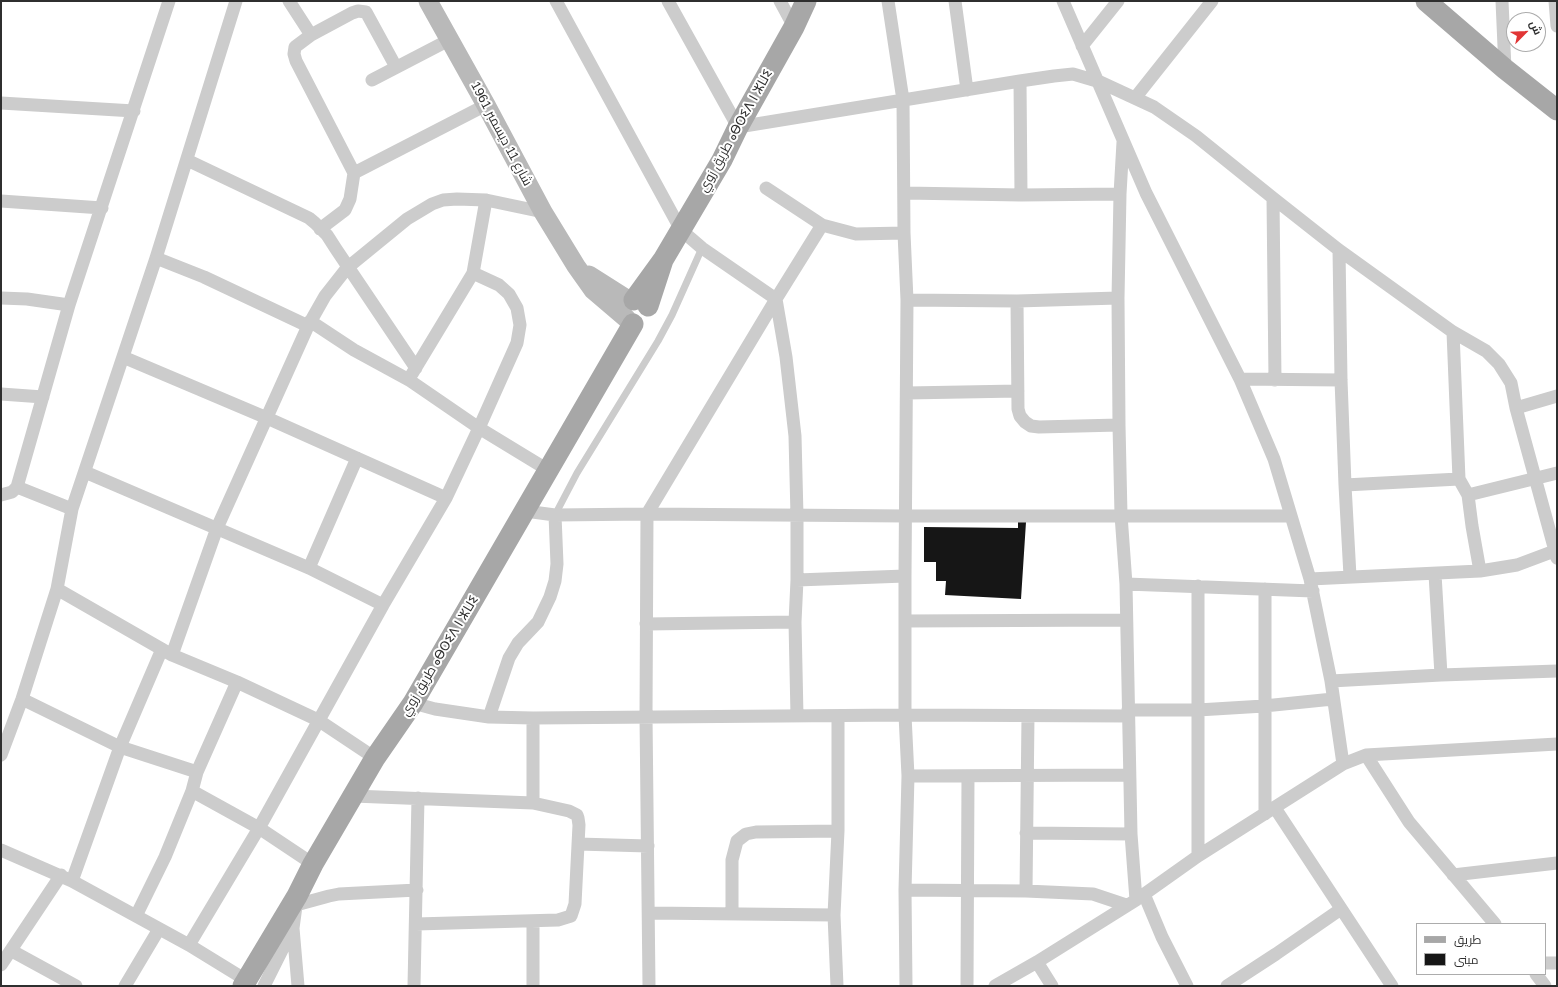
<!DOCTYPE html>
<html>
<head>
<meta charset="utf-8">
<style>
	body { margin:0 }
	#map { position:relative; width:1558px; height:987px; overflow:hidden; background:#fff; font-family:Helvetica,Cairo,sans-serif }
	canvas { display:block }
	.frame { position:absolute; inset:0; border:2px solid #2f2f2f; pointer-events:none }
	.legend { position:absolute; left:1416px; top:923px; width:130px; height:52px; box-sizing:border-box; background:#fff; border:1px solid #acacac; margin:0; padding:5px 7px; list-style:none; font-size:12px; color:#2f2f2f }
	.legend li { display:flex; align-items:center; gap:8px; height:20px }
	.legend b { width:20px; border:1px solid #acacac }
	.north { position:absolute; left:1506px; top:12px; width:40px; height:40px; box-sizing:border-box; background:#fff; border:1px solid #acacac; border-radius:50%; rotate:66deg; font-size:11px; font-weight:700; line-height:16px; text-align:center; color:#2f2f2f }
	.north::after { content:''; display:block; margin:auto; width:14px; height:18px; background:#e13535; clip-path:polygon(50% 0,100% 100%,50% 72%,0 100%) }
</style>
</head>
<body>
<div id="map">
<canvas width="1558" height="987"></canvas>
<div class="frame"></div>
<ul class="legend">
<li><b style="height:5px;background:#a7a7a7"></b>طريق</li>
<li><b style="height:11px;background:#161616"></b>مبنى</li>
</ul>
<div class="north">ش</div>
</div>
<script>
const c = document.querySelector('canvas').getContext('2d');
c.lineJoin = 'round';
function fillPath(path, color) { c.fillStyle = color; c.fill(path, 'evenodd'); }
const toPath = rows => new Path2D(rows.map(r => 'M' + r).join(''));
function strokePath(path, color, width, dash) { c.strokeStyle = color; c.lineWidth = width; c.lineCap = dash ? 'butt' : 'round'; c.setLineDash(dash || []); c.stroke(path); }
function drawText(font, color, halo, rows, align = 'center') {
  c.font = font + ' Helvetica,Cairo,"Noto Sans Tifinagh",sans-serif'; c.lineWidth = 4; c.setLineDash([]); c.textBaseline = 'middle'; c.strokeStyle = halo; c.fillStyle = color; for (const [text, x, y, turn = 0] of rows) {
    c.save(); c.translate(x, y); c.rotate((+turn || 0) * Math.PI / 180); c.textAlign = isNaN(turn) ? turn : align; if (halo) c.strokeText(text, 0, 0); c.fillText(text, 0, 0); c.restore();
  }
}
const building = toPath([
	[1018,522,1026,522,1021,599,945,595,946,581,936,581,936,562,924,562,924,527,1018,528]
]);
const service = toPath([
	[555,515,577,473,658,341,672,315,702,248]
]);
const minor = toPath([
	[289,1,311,35],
	[556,1,681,230,702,248,776,299,786,357,795,436,797,516,797,580,795,622,797,716],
	[668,1,738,127,1020,81,1054,76,1073,74,1100,82,1154,107,1196,136,1273,198,1339,250,1453,332,1486,351,1499,364,1511,383,1516,408,1557,558],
	[780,1,794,27],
	[888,1,903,100,904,233,907,300,905,576,905,715,908,776,905,890,906,986],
	[955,1,967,90],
	[1063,1,1146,193,1240,379,1274,459,1310,579,1331,681,1343,764],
	[1502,1,1505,69],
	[1555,1,1557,26],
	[1082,46,1118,1],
	[372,80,449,40],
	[1020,81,1021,195],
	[1135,98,1212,1],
	[1,103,134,111],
	[1123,142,1120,194,1118,298,1119,425,1121,515,1126,584,1131,834,1136,900],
	[187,160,309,218,315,223,327,235,336,249,416,368],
	[354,173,486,105],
	[766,188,822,225,856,234,904,233],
	[905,193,1021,195,1120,194],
	[1273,198,1275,380],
	[1,201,102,208],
	[320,229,345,210,350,199,354,173,296,61,294,54,295,47,311,35,352,13,358,11,366,12,396,67],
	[1339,250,1341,380,1345,485,1350,576],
	[156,258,204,277,308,326],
	[1,298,27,299,69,305],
	[907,300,1017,301,1118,298],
	[1017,301,1018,409,1020,416,1025,422,1031,426,1039,427,1119,425],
	[310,321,354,350,409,380,479,428,548,470],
	[1453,332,1459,479,1468,495,1472,526,1480,571],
	[123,357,267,418,446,498],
	[412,374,473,273,486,200],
	[1240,379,1341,380],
	[907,393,1018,391],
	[1,394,43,397],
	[1516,408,1557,396],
	[85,472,309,568,383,605],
	[1345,485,1459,479],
	[17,487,69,305,169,1],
	[1,495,12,492,17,487,72,509],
	[1468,495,1557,473],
	[525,511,555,515,647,514,906,516,1291,516],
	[309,568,357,458],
	[1435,574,1441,675],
	[1310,579,1480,571,1517,565,1557,550],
	[797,580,905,576],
	[1126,584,1313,591],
	[1198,586,1198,856],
	[57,589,172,655,237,682,318,720,375,758],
	[1265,589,1265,814],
	[905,621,1126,620],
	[646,624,795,622],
	[172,655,217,528,308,326,325,296,347,268,407,219,432,204,443,200,457,199,486,200,543,212],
	[1331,681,1441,675,1557,671],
	[22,699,120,747,197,772],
	[413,703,435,709,489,717,533,718,905,715,1128,716],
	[1128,710,1198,710,1264,706,1333,699],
	[489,717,509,658,518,643,538,622,550,597,555,581,557,564,555,515],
	[1,755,22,699,57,589,72,509,156,258,236,1],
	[1366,755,1409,822,1495,924],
	[908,776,1129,775],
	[192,791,259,828,313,864],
	[353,796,533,803,569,811,577,815,578,818,579,825,575,904,571,916,558,920,416,924],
	[533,803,533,718],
	[1275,808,1392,986],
	[1026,833,1131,834],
	[578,844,648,846],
	[1,850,72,881,189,945,246,980],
	[1453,875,1557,863],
	[72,881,120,747,162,649],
	[905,890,1026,891,1093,894,1126,905],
	[1026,891,1028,716],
	[1144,894,1162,937,1187,986],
	[296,905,329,896,339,894,417,890],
	[296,906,293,928,298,986],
	[649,913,834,915],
	[732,914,732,860,737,841,746,834,756,832,838,831],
	[136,916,165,857,192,791,197,772,237,682],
	[533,921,533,986],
	[189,945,259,828,383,605,446,498,479,428,517,343,520,325,517,308,509,294,499,285,473,273],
	[12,951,76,986],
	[1037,962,1052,986],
	[1545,963,1557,963],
	[1,965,61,875],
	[1536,974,1545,986],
	[125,986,159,929],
	[264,986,293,928],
	[414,986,418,798],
	[649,986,646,716,647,514,776,299,822,225],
	[837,986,834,915,838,831,838,716],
	[967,986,968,776],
	[995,986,1037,962,1136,900,1198,856,1343,764,1366,755,1557,744],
	[1227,986,1276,954,1341,909]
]);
const secondary = toPath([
	[428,1,486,105,543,212,576,266,593,290,627,319],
	[589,275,630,301]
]);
const primary = toPath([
	[1426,1,1505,69,1557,110],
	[663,260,722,160,738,127,794,27,806,1],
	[634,300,663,260,648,306],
	[243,986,297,896,313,864,375,758,413,703,633,324]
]);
const streetNames = [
	["طريق زوي ⴰⴱⵔⵉⴷ ⵏ ⵣⵡⵉ",736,131,-61],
	["شارع 11 ديسمبر 1961",501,134,62],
	["طريق زوي ⴰⴱⵔⵉⴷ ⵏ ⵣⵡⵉ",440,656,-59]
];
fillPath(building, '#161616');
strokePath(service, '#ccc', 7);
strokePath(minor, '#ccc', 13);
strokePath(secondary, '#b9b9b9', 19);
strokePath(primary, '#a7a7a7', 21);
drawText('13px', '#2f2f2f', '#fff', streetNames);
</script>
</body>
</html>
